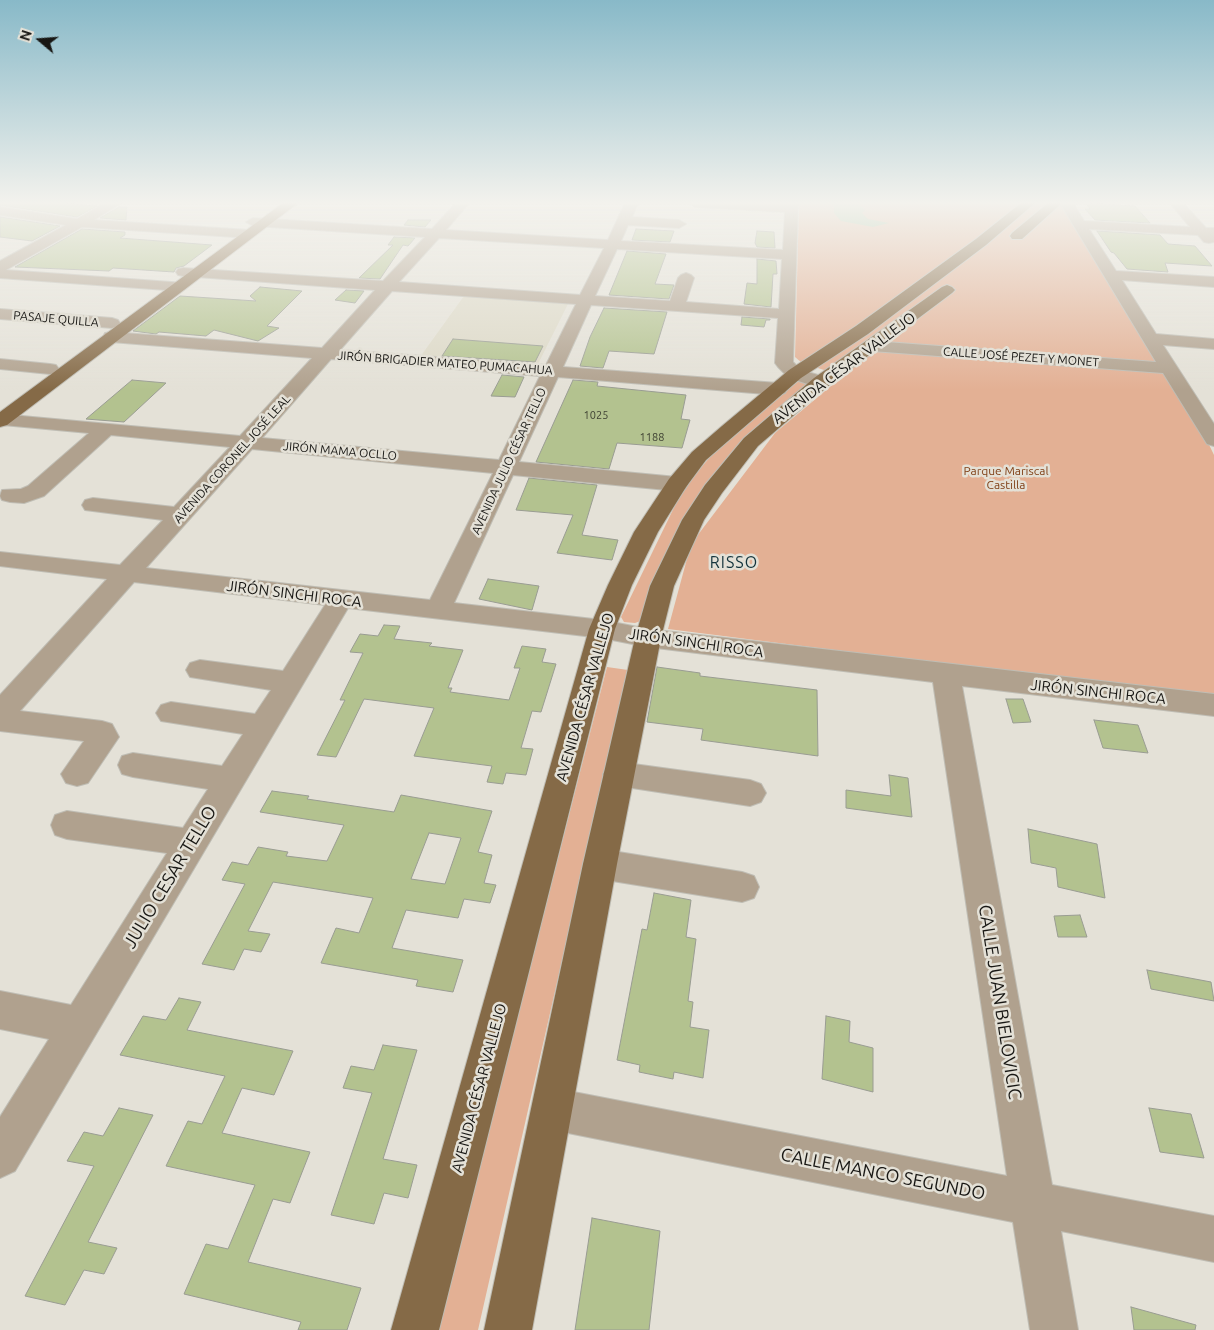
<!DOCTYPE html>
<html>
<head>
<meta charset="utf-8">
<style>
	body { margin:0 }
	#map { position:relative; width:1214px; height:1330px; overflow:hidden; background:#e4e1d7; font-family:Ubuntu,sans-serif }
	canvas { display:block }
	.north { position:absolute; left:15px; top:15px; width:50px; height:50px; -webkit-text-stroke:4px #e4e1d7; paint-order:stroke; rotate:288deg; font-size:14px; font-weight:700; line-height:20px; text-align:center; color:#181714 }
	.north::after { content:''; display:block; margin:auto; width:18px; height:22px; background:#181714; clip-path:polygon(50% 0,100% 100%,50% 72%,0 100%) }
</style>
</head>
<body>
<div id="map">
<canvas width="1214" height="1330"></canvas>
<div class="north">N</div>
</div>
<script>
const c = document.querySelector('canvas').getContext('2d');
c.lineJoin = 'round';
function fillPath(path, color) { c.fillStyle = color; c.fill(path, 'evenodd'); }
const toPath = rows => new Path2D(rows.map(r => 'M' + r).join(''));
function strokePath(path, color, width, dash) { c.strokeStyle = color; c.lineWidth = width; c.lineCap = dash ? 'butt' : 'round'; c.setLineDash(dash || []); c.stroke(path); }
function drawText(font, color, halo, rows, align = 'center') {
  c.font = font + ' Ubuntu,sans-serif'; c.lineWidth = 5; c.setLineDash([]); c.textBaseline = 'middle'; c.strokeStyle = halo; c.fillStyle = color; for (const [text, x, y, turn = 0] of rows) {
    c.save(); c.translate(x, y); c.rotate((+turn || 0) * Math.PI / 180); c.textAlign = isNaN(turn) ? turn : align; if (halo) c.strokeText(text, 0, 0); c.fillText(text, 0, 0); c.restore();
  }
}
const built = toPath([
	[464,296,568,304,537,366,420,357]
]);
const green = toPath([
	[799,203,1067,203,1198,422,1214,455,1214,698,668,629,691,544,775,433,843,376,802,363,795,357],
	[800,380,810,383,746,441,682,519,643,620,635,623,624,622,621,617,683,489,726,438],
	[607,667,628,670,478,1330,437,1330]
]);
const water = toPath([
	[832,203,857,203,865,210,862,213,868,219,889,223,873,227,841,221,834,213,834,204]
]);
const building = toPath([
	[0,203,62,203,97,206,77,217,0,205,0,203],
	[1086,203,1135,206,1150,223,1095,220,1085,209,1090,209,1086,203],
	[119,207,127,207,126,220,100,218,119,207],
	[0,217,60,226,32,241,0,237,0,217],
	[408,220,431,220,425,227,404,225,408,220],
	[82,229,125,232,125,235,120,238,212,245,184,266,176,268,174,272,113,268,109,271,15,267,82,229],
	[636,229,674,231,670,242,632,240,636,229],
	[757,231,774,232,775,248,757,247,755,243,757,231],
	[1097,231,1160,235,1168,244,1195,246,1212,266,1165,263,1168,272,1127,269,1114,253,1111,252,1097,231],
	[394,237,415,238,408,246,403,245,380,279,359,278,393,245,388,245,394,237],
	[627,251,666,254,655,284,674,285,669,299,609,295,627,251],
	[757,259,776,261,777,274,773,274,771,307,744,304,747,283,757,284,757,259],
	[260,287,302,291,267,326,279,328,258,341,214,330,206,336,159,332,156,334,133,331,180,296,256,301,250,296,260,287],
	[346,290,364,291,355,303,335,300,346,290],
	[604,308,667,312,654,354,609,351,603,368,580,366,590,337,604,308],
	[742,317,770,319,770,320,766,320,764,327,741,325,742,317],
	[453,339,543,346,535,362,442,356,453,339],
	[502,375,524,377,515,397,491,396,502,375],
	[132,380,166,383,124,422,86,419,132,380],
	[573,380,598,382,597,386,686,395,681,419,690,420,682,448,617,443,609,469,536,462,573,380],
	[529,478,597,485,582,535,618,540,612,560,557,553,573,515,516,510,529,478],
	[488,579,539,586,532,610,479,599,488,579],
	[384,625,400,626,394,639,432,643,429,646,463,650,448,688,452,688,450,692,509,700,520,668,514,668,522,646,546,649,542,662,556,664,541,712,532,711,521,748,533,749,526,775,506,773,503,784,487,782,492,766,414,756,434,708,364,699,336,757,317,755,345,700,340,700,363,653,350,652,360,634,378,636,384,625],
	[657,667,700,673,700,676,817,690,818,756,701,740,703,729,647,722,657,667],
	[1006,699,1023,699,1031,722,1013,723,1006,699],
	[1094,720,1138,725,1148,753,1103,748,1094,720],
	[889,775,908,778,912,817,846,808,846,790,891,796,889,775],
	[272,791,309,796,307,799,394,812,401,795,492,811,478,852,492,855,484,883,496,885,490,903,464,899,458,918,406,910,392,948,463,960,453,992,416,986,418,980,321,963,336,928,359,933,373,898,273,882,248,931,270,934,261,952,244,949,234,970,202,964,245,884,222,880,232,862,248,865,258,847,288,852,286,856,327,861,344,825,260,812,272,791],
	[429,833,461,838,445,884,411,879,429,833],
	[1028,829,1097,844,1105,898,1058,887,1056,868,1031,863,1028,829],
	[654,893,691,900,686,937,696,939,688,1001,693,1002,690,1027,709,1030,703,1078,674,1072,673,1079,639,1072,640,1065,617,1060,642,929,647,930,654,893],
	[1080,915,1087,937,1058,937,1054,916,1080,915],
	[1147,970,1211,982,1214,1001,1151,989,1147,970],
	[179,998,201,1002,187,1030,293,1051,274,1095,242,1088,222,1133,310,1152,290,1203,273,1199,248,1262,361,1288,347,1330,298,1330,301,1322,184,1294,206,1244,228,1249,255,1185,166,1166,188,1121,202,1124,225,1076,120,1055,143,1016,166,1020,179,998],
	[826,1016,850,1021,849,1042,873,1048,873,1092,822,1079,826,1016],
	[383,1045,417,1050,383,1159,417,1165,408,1198,384,1193,374,1224,331,1215,372,1093,343,1088,351,1066,374,1070,383,1045],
	[119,1108,153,1115,88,1242,117,1248,104,1274,84,1270,65,1305,25,1296,94,1166,67,1161,84,1132,103,1136,119,1108],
	[1149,1108,1191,1114,1204,1158,1160,1152,1149,1108],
	[592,1218,660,1231,649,1330,575,1330,592,1218],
	[1131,1307,1196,1325,1195,1330,1134,1330,1131,1307]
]);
const minor = toPath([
	[105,203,121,203,94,220,250,230,257,234,250,238,82,227,6,270,185,283,188,286,185,289,180,291,0,278,0,261,66,225,0,215,0,207,77,219,105,203],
	[456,203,469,203,446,230,608,240,625,203,638,203,632,217,679,220,686,224,679,228,628,225,621,241,783,250,785,212,695,207,689,203,798,203,793,362,801,370,828,378,830,382,828,386,821,388,814,386,789,378,778,367,775,363,778,318,591,305,563,367,778,383,785,385,787,389,785,393,778,395,558,377,519,462,677,477,685,479,688,484,685,489,677,491,513,475,454,603,602,620,648,629,1214,694,1214,716,962,686,1052,1185,1214,1216,1214,1262,1061,1231,1078,1330,1030,1330,1013,1222,553,1130,538,1124,532,1109,538,1094,553,1088,1007,1176,933,682,648,647,602,638,348,608,15,1171,0,1178,0,1117,49,1039,0,1029,0,991,71,1005,167,853,67,839,55,835,51,825,55,815,67,811,183,828,208,789,133,777,122,774,118,765,122,756,133,753,222,766,243,734,161,721,156,713,161,705,171,702,255,714,271,690,190,677,186,670,190,663,200,660,283,671,325,605,134,582,20,711,102,721,112,724,119,737,88,783,77,786,66,783,61,774,84,741,0,731,0,695,107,579,0,566,0,552,120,565,163,520,85,510,82,505,85,500,93,498,174,507,230,447,111,435,44,496,24,503,10,502,2,500,0,496,2,490,21,489,28,486,89,433,3,425,0,424,0,414,240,436,312,358,111,342,105,341,103,337,105,333,111,332,322,348,375,290,183,276,178,275,176,272,178,269,183,268,383,281,425,237,253,226,246,222,253,218,432,229,456,203],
	[439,238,604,248,580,295,399,282,439,238],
	[617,249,782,259,779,309,686,302,694,278,691,275,686,273,681,275,678,278,670,301,595,296,617,249],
	[392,291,576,304,546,365,340,350,392,291],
	[331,359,540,376,499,460,262,438,331,359],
	[252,449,493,473,430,600,146,568,252,449],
	[1060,203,1073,203,1084,221,1190,227,1170,203,1183,203,1206,228,1214,228,1214,242,1209,243,1204,242,1198,235,1089,229,1116,271,1214,277,1214,287,1122,280,1156,334,1214,339,1214,349,1163,345,1214,424,1214,446,1207,444,1163,373,872,351,866,350,863,346,866,342,872,341,1156,362,1060,203],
	[0,309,112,318,118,320,120,323,118,326,112,328,0,319,0,309],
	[0,359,50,364,56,365,59,369,56,373,50,374,0,369,0,359],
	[619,762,750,780,761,784,766,793,761,802,750,806,619,786,608,783,603,774,608,765,619,762],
	[600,849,742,872,754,876,759,887,754,898,742,902,600,879,588,874,583,864,588,854,600,849]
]);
const major = toPath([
	[283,203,298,203,7,425,0,427,0,412,283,203],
	[1021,203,1035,203,986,245,868,334,801,378,706,460,686,487,658,532,632,585,615,629,439,1330,391,1330,589,629,608,585,634,532,669,479,692,452,722,426,789,370,856,326,976,239,1021,203],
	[1048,203,1062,203,1022,239,1012,239,1010,236,1012,233,1048,203],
	[947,285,952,287,955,290,952,293,828,386,758,446,722,493,704,520,674,586,661,638,617,864,532,1330,484,1330,583,864,635,638,650,586,682,520,705,485,744,438,814,378,942,287,947,285]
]);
const farNumbernames = [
	["1025",596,415],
	["1188",652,437]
];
const farStreetnames = [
	["PASAJE QUILLA",56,319,5],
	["CALLE JOSÉ PEZET Y MONET",1021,357,4],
	["JIRÓN BRIGADIER MATEO PUMACAHUA",445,363,4],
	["JIRÓN MAMA OCLLO",340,451,5],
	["AVENIDA CORONEL JOSÉ LEAL",232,459,-48],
	["AVENIDA JULIO CÉSAR TELLO",509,461,-65]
];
const farParknames = [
	["Parque Mariscal",1006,471],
	["Castilla",1006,485]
];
const streetNames = [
	["AVENIDA CÉSAR VALLEJO",844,368,-37],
	["JIRÓN SINCHI ROCA",294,594,7],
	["JIRÓN SINCHI ROCA",696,643,8],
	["JIRÓN SINCHI ROCA",1098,692,6],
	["AVENIDA CÉSAR VALLEJO",585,697,-74],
	["AVENIDA CÉSAR VALLEJO",479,1088,-75]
];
const neighbourhoodNames = [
	["RISSO",734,563]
];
const nearStreetnames = [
	["JULIO CESAR TELLO",170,877,-59],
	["CALLE JUAN BIELOVICIC",1000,1002,81],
	["CALLE MANCO SEGUNDO",883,1174,11]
];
fillPath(built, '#dcd8c6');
fillPath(green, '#e3b094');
fillPath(water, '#99c199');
fillPath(building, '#b3c28f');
strokePath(building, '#999c92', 1);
strokePath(minor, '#bfbdb4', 2);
strokePath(major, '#bfbdb4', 2);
fillPath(minor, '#b0a18e');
fillPath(major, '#856a47');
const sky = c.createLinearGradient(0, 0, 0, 390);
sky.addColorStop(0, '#88b9c8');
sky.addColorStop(0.52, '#f3f2ed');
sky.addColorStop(1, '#f3f2ed00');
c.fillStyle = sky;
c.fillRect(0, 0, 1214, 390);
drawText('11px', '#3f4233', null, farNumbernames);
drawText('12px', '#181714', '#e4e1d7', farStreetnames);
drawText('12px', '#804118', '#e4e1d7', farParknames);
drawText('15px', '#181714', '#e4e1d7', streetNames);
c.letterSpacing = '1px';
drawText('16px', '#14343c', '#e4e1d7', neighbourhoodNames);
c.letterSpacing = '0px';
drawText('18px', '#181714', '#e4e1d7', nearStreetnames);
</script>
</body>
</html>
